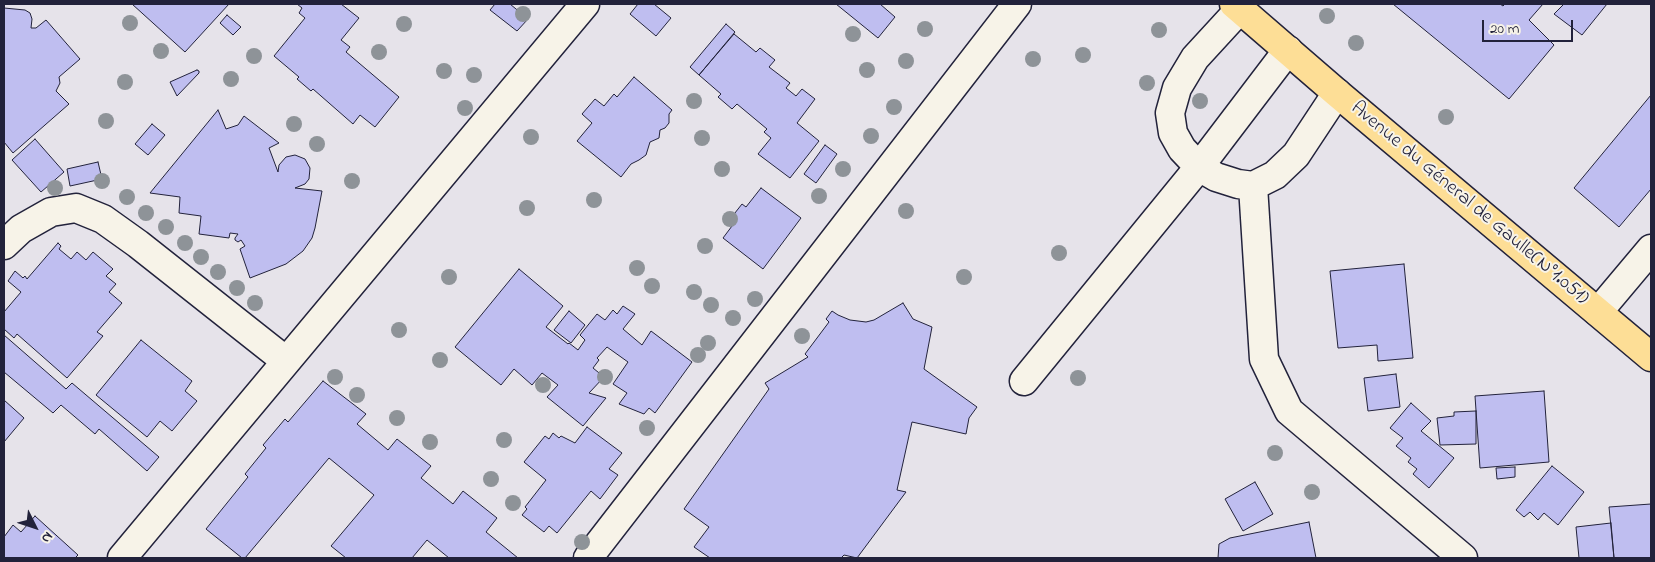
<!DOCTYPE html>
<html>
<head>
<meta charset="utf-8">
<style>
	body { margin:0 }
	#map { position:relative; width:1655px; height:562px; overflow:hidden; background:#e6e3ea; font-family:"Indie Flower",sans-serif }
	canvas { display:block }
	.frame { position:absolute; inset:0; border:5px solid #22223b; pointer-events:none }
	.north { position:absolute; left:10px; top:502px; width:50px; height:50px; -webkit-text-stroke:4px #f7f3e8; paint-order:stroke; rotate:131deg; font-size:14px; font-weight:700; line-height:20px; text-align:center; color:#22223b }
	.north::after { content:''; display:block; margin:auto; width:18px; height:22px; background:#22223b; clip-path:polygon(50% 0,100% 100%,50% 72%,0 100%) }
	.scale { position:absolute; left:1482px; top:20px; width:91px; height:22px; box-sizing:border-box; border:2px solid #22223b; border-top:0; padding-left:6px; font-size:15px; line-height:18px; white-space:nowrap; color:#22223b; -webkit-text-stroke:4px #f7f3e8; paint-order:stroke }
</style>
</head>
<body>
<div id="map">
<canvas width="1655" height="562"></canvas>
<div class="frame"></div>
<div class="north">N</div>
<div class="scale">20 m</div>
</div>
<script>
const c = document.querySelector('canvas').getContext('2d');
c.lineJoin = 'round';
function fillPath(path, color) { c.fillStyle = color; c.fill(path, 'evenodd'); }
const toPath = rows => new Path2D(rows.map(r => 'M' + r).join(''));
function strokePath(path, color, width, dash) { c.strokeStyle = color; c.lineWidth = width; c.lineCap = dash ? 'butt' : 'round'; c.setLineDash(dash || []); c.stroke(path); }
function drawText(font, color, halo, rows, align = 'center') {
  c.font = font + ' "Indie Flower",sans-serif'; c.lineWidth = 4; c.setLineDash([]); c.textBaseline = 'middle'; c.strokeStyle = halo; c.fillStyle = color; for (const [text, x, y, turn = 0] of rows) {
    c.save(); c.translate(x, y); c.rotate((+turn || 0) * Math.PI / 180); c.textAlign = isNaN(turn) ? turn : align; if (halo) c.strokeText(text, 0, 0); c.fillText(text, 0, 0); c.restore();
  }
}
const building = toPath([
	[132,4,229,4,185,52,132,4],
	[297,4,341,4,359,18,341,40,350,47,346,52,399,97,375,127,360,115,353,124,313,89,311,91,297,79,299,77,274,56,305,18,299,13,302,8,297,4],
	[495,4,510,4,528,19,517,31,490,10,495,4],
	[638,4,654,4,671,18,656,36,630,14,638,4],
	[836,4,880,4,895,17,878,38,836,4],
	[1393,4,1500,4,1503,6,1505,4,1543,4,1529,20,1554,45,1509,99,1393,4],
	[1564,4,1607,4,1582,35,1554,14,1564,4],
	[4,8,25,10,30,13,32,19,31,28,36,28,46,20,80,59,59,77,60,83,56,91,69,104,13,153,4,142,4,8],
	[227,15,241,27,233,35,220,23,227,15],
	[726,24,735,32,699,75,690,67,726,24],
	[734,34,756,52,760,48,775,60,769,67,790,83,786,88,796,96,802,89,815,99,797,123,819,141,790,178,758,154,771,138,764,132,767,129,737,104,732,109,718,97,721,94,699,75,734,34],
	[197,70,199,71,199,73,177,96,170,82,197,70],
	[634,77,672,110,669,114,669,123,665,128,660,130,659,138,650,142,646,155,639,160,631,164,621,177,577,141,592,123,582,114,595,99,604,106,614,94,617,97,634,77],
	[1651,95,1651,189,1619,227,1574,188,1651,95],
	[218,110,226,129,238,125,244,116,279,143,269,148,278,172,279,165,286,157,295,155,305,159,310,168,309,179,305,184,295,188,322,191,315,228,312,238,303,251,286,264,250,278,240,249,245,246,241,240,238,242,235,240,235,238,238,234,230,233,229,238,199,234,201,216,179,213,180,197,150,193,218,110],
	[152,124,165,135,148,155,135,144,152,124],
	[35,139,64,172,41,192,12,160,35,139],
	[825,145,837,154,816,183,804,174,825,145],
	[98,162,102,179,70,186,67,169,98,162],
	[761,188,801,218,763,269,723,238,732,226,727,223,742,204,746,207,761,188],
	[58,243,61,246,59,249,71,259,77,252,86,260,93,252,113,269,106,276,116,284,109,292,122,303,97,332,103,336,67,378,17,334,14,338,4,329,4,312,21,292,8,281,15,271,23,278,25,276,27,279,58,243],
	[1404,264,1413,358,1378,361,1377,345,1338,348,1330,271,1404,264],
	[519,269,563,306,546,327,568,344,569,343,578,350,585,340,580,335,597,314,605,320,613,310,617,314,623,306,635,314,623,329,642,345,651,331,692,362,655,413,649,408,644,414,619,404,627,393,613,384,628,362,607,347,597,358,599,360,593,368,604,377,589,393,606,398,583,426,547,397,558,385,542,373,532,385,514,369,501,385,455,347,519,269],
	[903,303,913,319,932,327,924,369,977,407,969,418,966,434,912,422,897,490,906,492,857,558,844,555,841,558,710,558,694,547,709,527,684,509,769,389,765,383,808,357,805,354,829,322,826,319,832,311,838,315,850,320,866,322,874,320,903,303],
	[569,311,585,325,571,343,554,330,569,311],
	[4,335,66,389,72,383,159,457,147,471,99,429,95,434,61,405,53,413,4,372,4,335],
	[141,340,192,381,185,391,197,401,172,431,160,421,147,437,96,395,141,340],
	[1396,374,1400,407,1368,411,1364,378,1396,374],
	[323,381,366,414,357,424,388,450,397,439,431,466,421,478,453,504,463,491,497,518,486,532,518,558,449,558,427,540,412,558,346,558,331,546,374,495,329,458,245,558,242,558,206,529,248,477,245,474,266,448,263,445,285,419,288,422,323,381],
	[1544,391,1549,462,1480,468,1475,396,1544,391],
	[4,400,24,418,4,442,4,400],
	[1411,403,1431,421,1421,431,1454,458,1429,488,1413,474,1417,469,1408,462,1411,458,1396,446,1403,438,1390,428,1411,403],
	[1476,411,1476,444,1440,445,1437,418,1454,416,1454,412,1476,411],
	[587,427,622,453,609,469,618,475,600,499,591,491,557,533,549,526,544,532,522,515,527,509,525,507,546,480,524,462,545,436,549,439,553,433,559,438,561,436,575,443,587,427],
	[1552,466,1584,492,1558,525,1544,513,1538,520,1530,512,1524,517,1516,510,1552,466],
	[1515,467,1515,477,1497,479,1496,468,1515,467],
	[1255,482,1273,514,1243,531,1225,499,1255,482],
	[1651,504,1651,558,1614,558,1609,507,1651,504],
	[35,516,78,555,75,558,4,558,4,537,13,525,21,532,35,516],
	[1309,522,1316,558,1218,558,1219,544,1230,538,1309,522],
	[1611,523,1614,558,1579,558,1576,527,1611,523]
]);
const minor = toPath([
	[1240,9,1195,58,1177,88,1170,113,1173,133,1182,149,1199,167,1216,177,1238,184,1253,186,1275,175,1296,155,1337,93],
	[1253,186,1264,359,1289,411,1463,558],
	[4,245,21,229,51,212,76,208,103,219,138,244,286,361],
	[1598,312,1651,249],
	[1024,381,1199,167,1288,50],
	[122,558,585,4],
	[588,558,1017,4]
]);
const major = toPath([
	[1234,4,1337,93,1651,357]
]);
const trees = [
	[523,14],
	[1327,16],
	[130,23],
	[404,24],
	[925,29],
	[1159,30],
	[853,34],
	[1356,43],
	[161,51],
	[379,52],
	[1083,55],
	[254,56],
	[1033,59],
	[906,61],
	[867,70],
	[444,71],
	[474,75],
	[231,79],
	[125,82],
	[1147,83],
	[694,101],
	[1200,101],
	[894,107],
	[465,108],
	[1446,117],
	[106,121],
	[294,124],
	[871,136],
	[531,137],
	[702,138],
	[317,144],
	[722,169],
	[843,169],
	[102,181],
	[352,181],
	[55,188],
	[819,196],
	[127,197],
	[594,200],
	[527,208],
	[906,211],
	[146,213],
	[730,219],
	[166,227],
	[185,243],
	[705,246],
	[1059,253],
	[201,257],
	[637,268],
	[218,272],
	[449,277],
	[964,277],
	[652,286],
	[237,288],
	[694,292],
	[755,299],
	[255,303],
	[711,305],
	[733,318],
	[399,330],
	[802,336],
	[708,343],
	[698,355],
	[440,360],
	[335,377],
	[605,377],
	[1078,378],
	[543,385],
	[357,395],
	[397,418],
	[647,428],
	[504,440],
	[430,442],
	[1275,453],
	[491,479],
	[1312,492],
	[513,503],
	[582,542]
];
const streetNames = [
	["Avenue du Géneral de Gaulle(N°1.051)",1469,204,40]
];
fillPath(building, '#bfbef0');
strokePath(building, '#22223b', 1);
strokePath(minor, '#22223b', 31);
strokePath(major, '#22223b', 31);
strokePath(minor, '#f7f3e8', 28);
strokePath(major, '#fdde96', 28);
c.fillStyle = '#8e9398';
for (const [x, y] of trees) { c.beginPath(); c.arc(x, y, 8, 0, 2 * Math.PI); c.fill(); }
drawText('20px', '#22223b', '#f7f3e8', streetNames);
</script>
</body>
</html>
